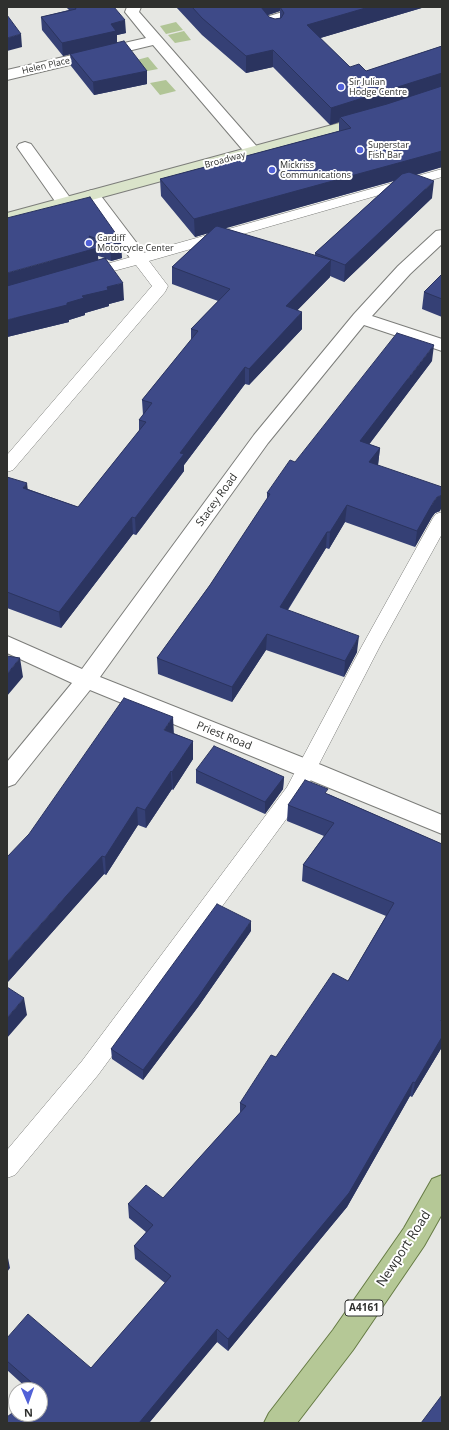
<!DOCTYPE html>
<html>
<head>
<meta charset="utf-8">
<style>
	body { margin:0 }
	#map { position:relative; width:449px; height:1430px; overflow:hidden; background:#e6e7e3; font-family:"Open Sans",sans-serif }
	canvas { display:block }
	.frame { position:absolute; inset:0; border:8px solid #2f302e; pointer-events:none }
	.north { position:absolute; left:8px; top:1382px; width:40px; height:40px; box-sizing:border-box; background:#fff; border:1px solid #acacab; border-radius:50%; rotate:178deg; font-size:11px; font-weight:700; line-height:16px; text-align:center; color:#2f302e }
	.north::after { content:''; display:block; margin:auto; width:14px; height:18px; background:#5161d7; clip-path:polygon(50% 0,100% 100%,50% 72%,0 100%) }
</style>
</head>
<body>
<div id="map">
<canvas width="449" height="1430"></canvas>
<div class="frame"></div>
<div class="north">N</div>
</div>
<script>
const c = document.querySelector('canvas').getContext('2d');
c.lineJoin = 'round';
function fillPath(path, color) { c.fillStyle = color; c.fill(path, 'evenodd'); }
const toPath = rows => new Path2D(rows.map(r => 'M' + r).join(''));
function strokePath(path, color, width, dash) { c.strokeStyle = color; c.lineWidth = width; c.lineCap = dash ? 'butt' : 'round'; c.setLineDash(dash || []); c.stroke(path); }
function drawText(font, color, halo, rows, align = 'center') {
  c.font = font + ' "Open Sans",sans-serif'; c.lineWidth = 4; c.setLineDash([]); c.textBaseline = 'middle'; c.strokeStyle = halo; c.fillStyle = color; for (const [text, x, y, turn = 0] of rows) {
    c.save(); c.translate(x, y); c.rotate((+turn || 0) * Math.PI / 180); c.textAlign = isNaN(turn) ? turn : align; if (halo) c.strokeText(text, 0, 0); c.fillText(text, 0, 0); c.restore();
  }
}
const green = toPath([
	[176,22,183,30,166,34,160,26],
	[184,31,191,40,175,43,168,35],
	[148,57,158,69,142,72,133,61],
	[166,80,176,91,160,95,150,83]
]);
const lane = toPath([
	[442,169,442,177,149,261,168,286,165,292,13,470,7,472,7,455,152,286,136,265,87,278,82,277,80,274,82,271,131,257,129,254,131,251,136,250,141,251,143,253,442,169],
	[442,512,442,534,380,646,301,799,98,1075,15,1175,7,1178,7,1150,82,1061,287,787,362,646,433,518,436,514,442,512]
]);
const street = toPath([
	[127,7,141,7,139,12,259,149,261,152,259,155,253,157,247,155,153,45,7,80,7,70,146,38,125,12,127,7],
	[299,7,321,7,319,10,277,23,282,30,280,33,275,34,270,33,262,23,266,17,299,7],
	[25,142,31,144,71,199,73,203,71,207,65,208,59,207,17,147,19,144,25,142],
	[92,190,98,192,142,250,145,254,142,258,136,259,130,258,84,195,86,192,92,190],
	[442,230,442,244,410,274,372,316,442,339,442,351,364,325,268,443,100,677,314,762,442,815,442,834,90,690,15,784,7,787,7,762,72,683,7,653,7,636,82,669,254,435,354,314,398,266,436,231,442,230]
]);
const secondary = toPath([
	[369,115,375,117,377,120,375,123,7,223,7,213,369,115]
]);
const primary = toPath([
	[442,1175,442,1214,424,1246,353,1350,297,1423,264,1423,269,1413,333,1330,404,1228,432,1179,442,1175]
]);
const wall = toPath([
	[66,7,114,7,126,33,117,35,117,43,147,71,147,84,94,95,71,66,70,54,63,56,42,30,41,17,69,10],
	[176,7,425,7,320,38,350,67,366,71,442,46,442,167,416,175,432,198,344,282,330,276,330,277,297,310,302,329,249,385,245,384,184,465,184,471,136,535,133,534,61,628,7,608,7,477,28,489,78,507,139,431,139,420,143,415,142,400,191,340,191,329,218,301,172,284,172,267,208,233,195,237,161,196,160,179,339,131,339,122,330,125,273,67,246,73,202,35],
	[280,11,280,18,275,19,269,17,268,15],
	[394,181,315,253,315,256,224,228],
	[90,197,122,258,111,261,106,259,124,300,109,304,109,306,85,313,85,315,69,320,69,322,7,337],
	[98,256,105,258,98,260],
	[442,274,442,317,422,309,424,292],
	[432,361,369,444,380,448,378,465,440,511,435,513,432,517,415,547,345,522,329,549,326,548,288,610,357,652,344,677,266,650,232,702,158,674,157,658,210,585,267,499,267,493,295,462],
	[173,733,193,741,193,759,173,790,172,789,146,828,138,825,106,875,104,874,7,983],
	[196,770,284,777,283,789,265,814,196,783],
	[328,794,442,844,442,1047,412,1097,410,1096,347,1207,228,1351,217,1342,149,1423,7,1423,40,1390,29,1390,7,1370,7,1338,91,1368,165,1283,135,1259,134,1246,146,1232,129,1218,128,1204,163,1198,240,1113,240,1103,276,1057,348,981,386,916,302,881,303,865,324,836,287,821,288,805],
	[251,931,198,1007,143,1080,112,1059,111,1049]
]);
const shadedWall = toPath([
	[261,7,294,7,280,7,280,11,265,16],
	[369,7,425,7,307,42,307,25],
	[125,20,126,33,117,35,117,43,63,56,62,43,111,24],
	[21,34,22,47,7,51,7,38],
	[273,50,273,67,246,73,246,56],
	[147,71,147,84,94,95,93,82],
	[442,73,442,90,340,117,339,122,330,125,331,108],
	[442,151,442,167,195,237,194,219],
	[434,181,432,198,344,282,345,265],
	[121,241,122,258,111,261,110,244],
	[97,248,99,265,7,291,7,273],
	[331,260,330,277,285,323,286,306],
	[123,283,124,300,109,304,109,306,85,313,85,315,69,320,69,322,7,337,7,320,67,303,82,296,107,287],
	[302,312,302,329,249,385,249,369],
	[434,345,432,361,359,458,360,441],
	[245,367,245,384,184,465,184,471,136,535,135,518,180,453],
	[380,448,378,465,368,478,369,462],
	[27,483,29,500,23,488],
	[442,495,442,507,440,511,435,513,432,517,415,547,417,531,434,501,437,497],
	[347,505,345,522,329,549,330,532],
	[132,517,133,534,61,628,59,612],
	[327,532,326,548,279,623,280,607],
	[267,634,266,650,232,702,232,687],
	[359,636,357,652,344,677,345,661],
	[20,658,23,677,7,696,7,674],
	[173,717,174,735,164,730],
	[193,741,193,759,173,790,172,772],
	[171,771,172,789,146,828,145,810],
	[284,777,283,789,265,814,265,802],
	[137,807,138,825,106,875,105,857],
	[102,856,104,874,7,983,7,962],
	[251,921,251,931,198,1007,143,1080,143,1070],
	[24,998,27,1015,7,1038,7,1018],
	[442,1037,442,1047,412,1097,415,1083],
	[413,1082,410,1096,347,1207,228,1351,228,1339],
	[8,1258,10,1268,7,1272,7,1259],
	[217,1329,217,1342,149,1423,139,1423]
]);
const building = toPath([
	[75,7,114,7,125,20,111,24,116,31,62,43,41,17,76,9,75,7],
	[192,7,261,7,269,17,275,19,281,18,284,13,280,7,369,7,307,25,350,67,359,64,366,71,442,46,442,73,331,108,273,50,246,56,202,18,192,7],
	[7,15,21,34,7,38,7,15],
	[124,41,147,71,93,82,70,54,124,41],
	[442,86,442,151,194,219,160,179,351,128,340,117,387,104,442,86],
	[409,172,434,181,345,265,315,253,402,174,409,172],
	[90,197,121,241,110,244,89,236,97,248,7,273,7,218,90,197],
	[217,226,331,260,286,306,302,312,249,369,245,367,180,453,184,454,135,518,132,517,59,612,7,592,7,570,8,569,7,568,7,477,27,483,23,488,78,507,146,422,139,420,152,403,142,400,198,331,191,329,230,289,172,267,215,227,217,226],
	[105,258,123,283,107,287,108,290,82,296,84,298,67,303,67,305,7,320,7,286,105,258],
	[442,274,442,299,424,292,442,274],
	[397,333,434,345,360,441,380,448,369,462,442,487,442,495,437,497,434,501,417,531,347,505,330,532,327,532,280,607,359,636,345,661,267,634,232,687,157,658,210,585,270,494,267,493,290,460,295,462,397,333],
	[7,656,20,658,7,674,7,656],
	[124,698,173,717,164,730,193,741,172,772,171,771,145,810,137,807,105,857,102,856,7,962,7,857,29,834,124,698],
	[214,746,284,777,265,802,196,770,214,746],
	[305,780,328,789,325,793,442,844,442,1018,441,1021,442,1022,442,1037,415,1083,413,1082,349,1193,228,1339,217,1329,139,1423,7,1423,7,1417,16,1410,16,1414,40,1414,40,1390,7,1361,7,1338,28,1314,91,1368,171,1276,134,1246,153,1225,128,1204,146,1185,163,1198,246,1106,240,1103,271,1055,276,1057,333,973,348,981,394,903,303,865,334,823,288,805,305,780],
	[217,904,251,921,198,997,143,1070,111,1049,217,904],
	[7,987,24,998,7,1018,7,987],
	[442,1395,442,1423,421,1423,442,1395]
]);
const markers = [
	[341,87,4,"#5161d7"],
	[360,150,4,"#5161d7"],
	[272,170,4,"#5161d7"],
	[89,243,4,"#5161d7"]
];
const farStreetnames = [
	["Helen Place",46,66,-13],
	["Broadway",225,160,-15]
];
const farPoinames = [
	["Sir Julian",349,82],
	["Hodge Centre",349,92],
	["Superstar",368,145],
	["Fish Bar",368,155],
	["Mickriss",280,165],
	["Communications",280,175],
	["Cardiff",97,238],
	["Motorcycle Center",97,248]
];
const shields = [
	[364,1308,38]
];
const shieldNames = [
	["A4161",364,1308]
];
const streetNames = [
	["Stacey Road",217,500,-54],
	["Priest Road",224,736,22]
];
const nearStreetnames = [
	["Newport Road",404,1249,-57]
];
fillPath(green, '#b1c596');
strokePath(lane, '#7c7d7a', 1);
strokePath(street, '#7c7d7a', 2);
strokePath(secondary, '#7c7d7a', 2);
strokePath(primary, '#667b44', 2);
fillPath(lane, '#fff');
fillPath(street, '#fff');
fillPath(secondary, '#dae4ca');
fillPath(primary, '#b5c896');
fillPath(wall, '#354075');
fillPath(shadedWall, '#2b345f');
fillPath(building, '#3e4a88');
strokePath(building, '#2b345f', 1);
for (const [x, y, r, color] of markers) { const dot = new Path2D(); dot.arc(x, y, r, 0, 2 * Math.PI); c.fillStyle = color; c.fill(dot); strokePath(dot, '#fff', 1.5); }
drawText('9px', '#2f302e', '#fff', farStreetnames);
drawText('9px', '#2f302e', '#fff', farPoinames, 'left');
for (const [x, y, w] of shields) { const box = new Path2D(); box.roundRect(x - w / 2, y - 8, w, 16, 3); c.fillStyle = '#fff'; c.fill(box); strokePath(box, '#2f302e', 1); }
drawText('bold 10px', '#2f302e', null, shieldNames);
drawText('11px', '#2f302e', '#fff', streetNames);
drawText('13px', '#2f302e', '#fff', nearStreetnames);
</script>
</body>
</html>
